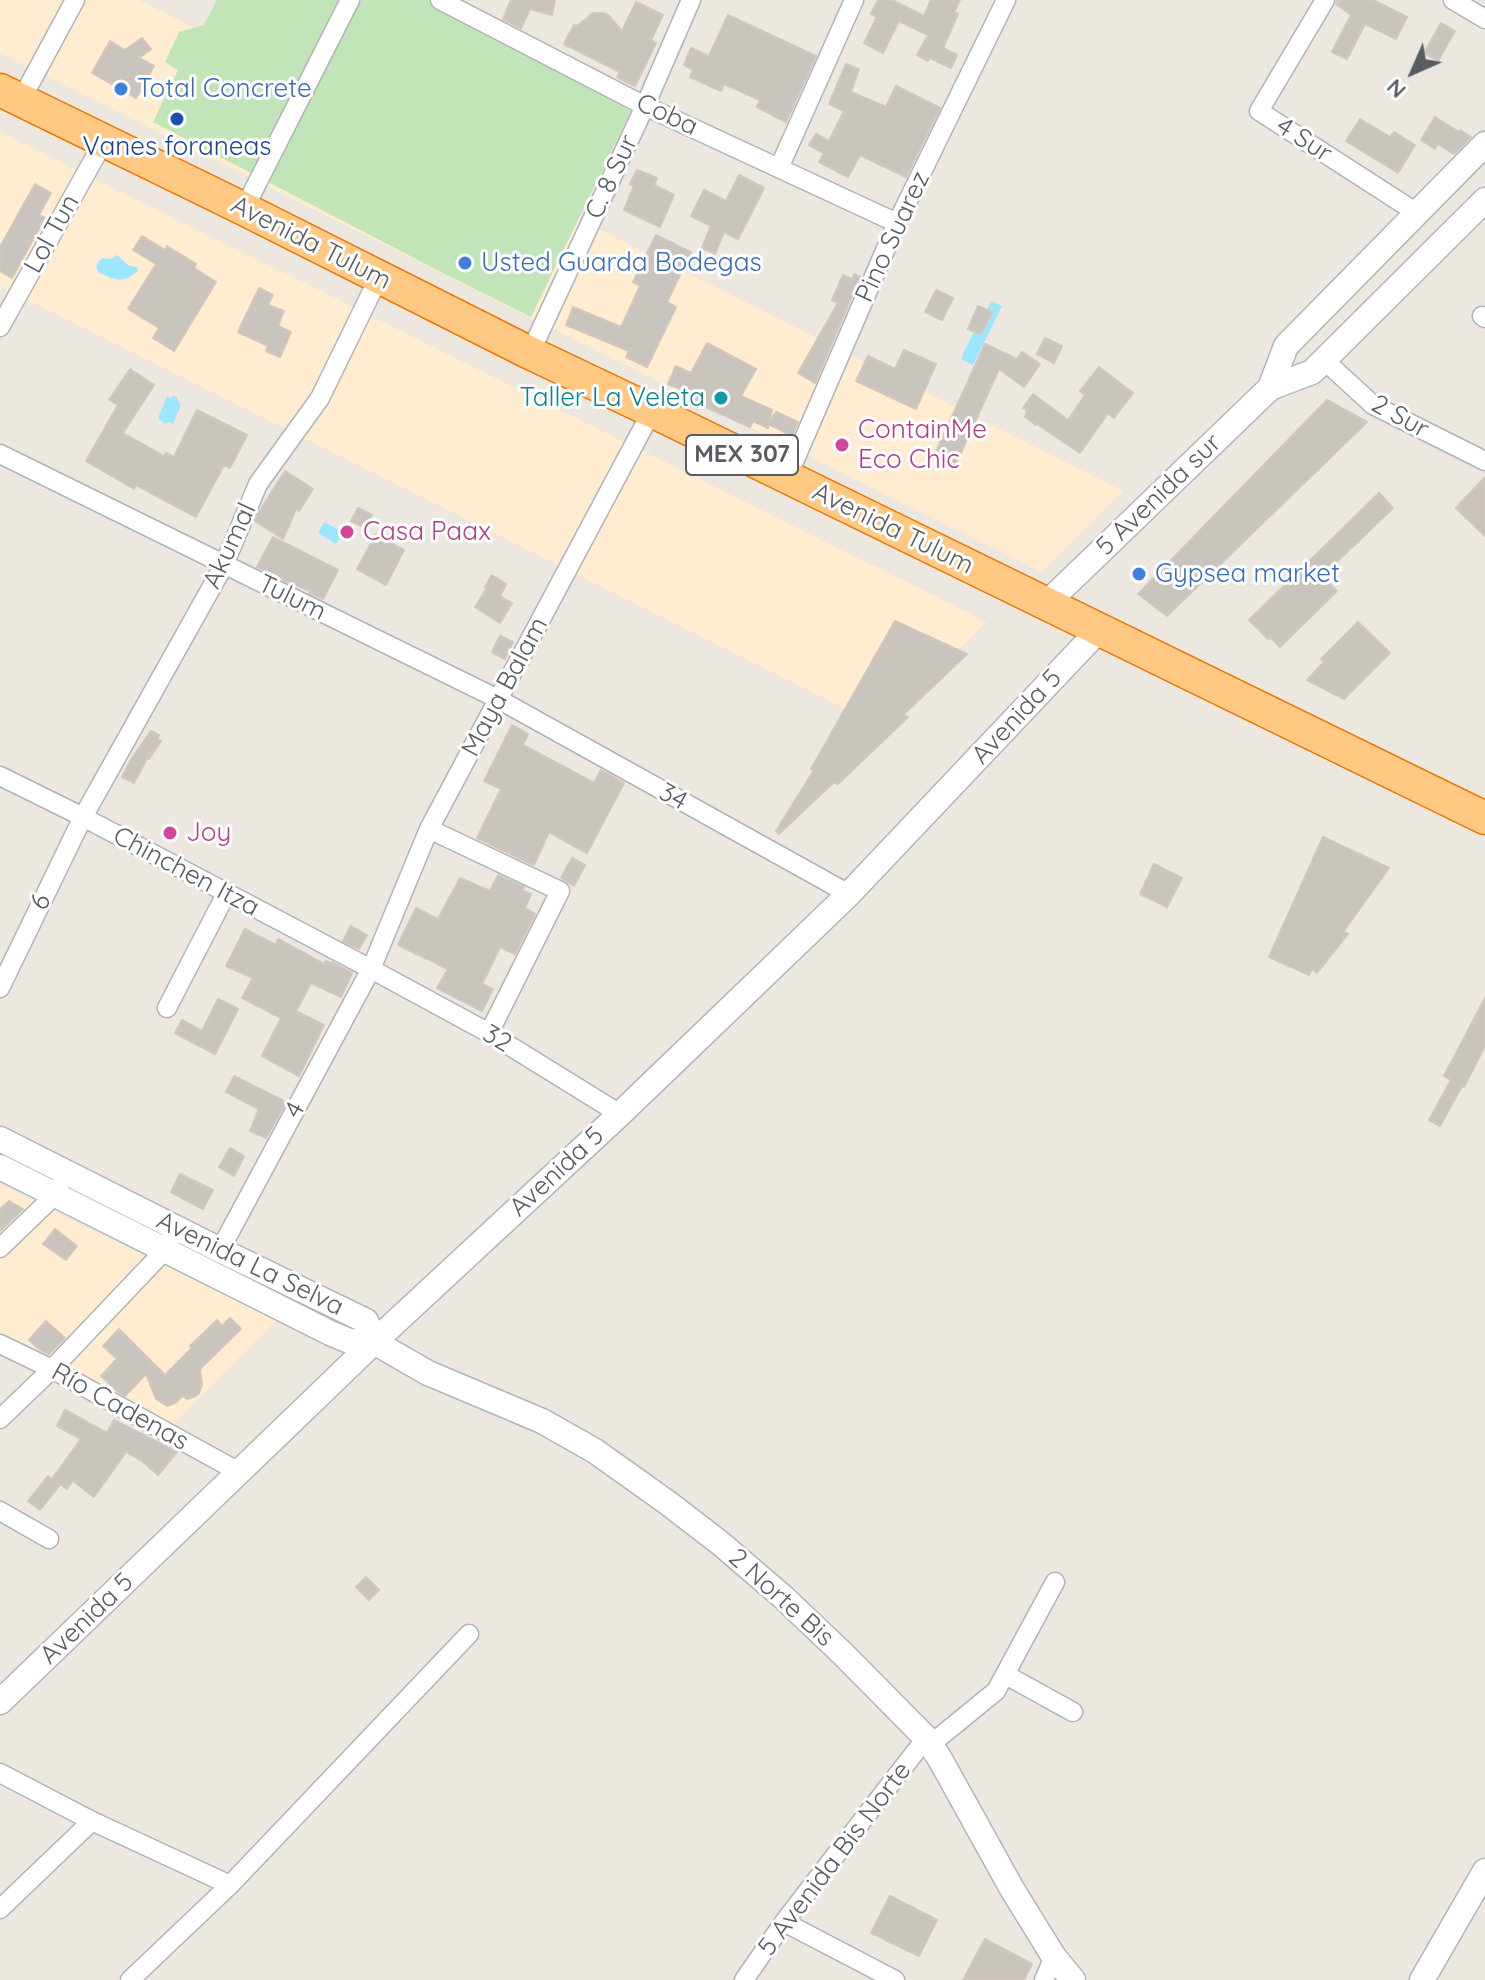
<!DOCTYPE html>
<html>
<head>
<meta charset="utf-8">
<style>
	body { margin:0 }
	#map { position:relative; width:1485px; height:1980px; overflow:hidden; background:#ece7df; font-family:Quicksand,sans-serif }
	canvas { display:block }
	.north { position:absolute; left:1373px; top:32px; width:80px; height:80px; -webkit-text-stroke:6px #fff; paint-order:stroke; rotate:225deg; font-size:22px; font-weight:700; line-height:32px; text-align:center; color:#585d61 }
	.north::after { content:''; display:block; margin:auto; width:28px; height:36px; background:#585d61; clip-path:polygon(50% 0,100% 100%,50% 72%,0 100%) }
</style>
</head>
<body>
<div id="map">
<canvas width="1485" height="1980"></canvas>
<div class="north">N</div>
</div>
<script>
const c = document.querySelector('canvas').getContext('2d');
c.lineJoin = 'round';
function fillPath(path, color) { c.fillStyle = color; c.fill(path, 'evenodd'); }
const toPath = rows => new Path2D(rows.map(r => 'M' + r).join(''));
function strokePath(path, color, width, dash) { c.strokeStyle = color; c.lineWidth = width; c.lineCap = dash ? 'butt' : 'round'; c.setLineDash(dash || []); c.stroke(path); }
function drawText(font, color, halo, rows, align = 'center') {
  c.font = font + ' Quicksand,sans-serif'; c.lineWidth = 6; c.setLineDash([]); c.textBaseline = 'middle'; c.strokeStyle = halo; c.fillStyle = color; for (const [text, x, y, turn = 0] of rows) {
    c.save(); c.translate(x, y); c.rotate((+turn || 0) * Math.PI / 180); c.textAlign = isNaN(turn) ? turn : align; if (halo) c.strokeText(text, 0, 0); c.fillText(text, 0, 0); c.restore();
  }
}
const commercial = toPath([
	[0,0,139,0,1124,491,1041,572,0,53],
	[0,132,987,622,880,726,0,286],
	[0,1184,276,1321,173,1424,0,1339]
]);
const green = toPath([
	[217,0,433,0,631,111,531,317,435,269,153,122,178,70,165,62,179,32,204,25]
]);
const water = toPath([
	[117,255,128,265,138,268,138,271,128,278,120,280,111,278,98,272,96,266,100,260,102,258,111,259],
	[991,301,1002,306,973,365,961,359,974,331,982,334,992,313,987,310],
	[167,396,171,398,173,396,177,397,179,403,181,405,173,424,169,422,165,424,158,418],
	[324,522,343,532,336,544,318,533]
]);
const building = toPath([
	[511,0,555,0,552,15,530,9,521,28,503,19,511,0],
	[878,0,892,0,924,16,931,0,960,0,954,12,958,14,943,48,957,55,951,68,930,58,928,61,917,55,928,35,899,21,883,53,864,43,877,17,871,14,878,0],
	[1337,0,1373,0,1407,17,1396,39,1365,24,1347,59,1332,52,1351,15,1336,4,1337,0],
	[636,2,663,15,651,40,656,43,635,86,617,77,620,72,564,44,574,25,577,26,593,13,603,13,608,15,622,31,636,2],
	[728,15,816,56,786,122,757,107,760,100,724,84,721,91,690,77,693,70,684,65,691,48,709,56,728,15],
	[1441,23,1455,31,1438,61,1424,53,1441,23],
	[142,38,151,49,139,58,154,66,136,98,92,73,110,41,125,50,142,38],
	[846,64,859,69,851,92,886,107,896,86,940,108,906,177,860,155,848,177,819,162,824,153,809,145,816,134,829,141,844,111,829,104,846,64],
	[1435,117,1459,132,1460,130,1471,137,1454,154,1438,144,1435,149,1421,140,1435,117],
	[1360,119,1390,137,1394,132,1415,145,1398,173,1346,141,1360,119],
	[637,170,657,178,654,185,674,195,660,227,624,210,634,186,630,184,637,170],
	[739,175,764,188,738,239,724,232,715,254,702,248,711,226,691,216,704,190,726,201,739,175],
	[35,184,51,193,39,215,45,218,12,278,0,271,0,247,35,184],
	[656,235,691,252,667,302,676,307,647,367,626,357,629,351,566,325,573,307,621,327,640,286,633,282,656,235],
	[142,236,165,250,167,246,196,264,194,268,216,282,174,351,153,338,159,328,128,309,156,264,133,250,142,236],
	[854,274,860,277,815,383,798,373,838,303,832,300,843,275,852,279,854,274],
	[259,288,273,295,268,305,284,311,278,326,291,332,280,357,266,351,268,346,238,332,259,288],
	[936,290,953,298,942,320,925,312,936,290],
	[978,306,992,312,981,334,968,329,978,306],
	[1045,338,1062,346,1054,363,1037,354,1045,338],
	[707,343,756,369,741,396,772,410,768,428,753,421,750,427,699,404,697,409,675,399,680,389,668,384,676,366,691,373,707,343],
	[985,344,1017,359,1022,352,1040,364,1024,387,999,369,955,466,934,456,985,344],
	[904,350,936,364,916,409,856,381,868,356,895,369,904,350],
	[1099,367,1133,393,1114,418,1108,413,1080,453,1037,424,1036,425,1025,417,1027,410,1023,408,1033,394,1068,420,1085,395,1080,391,1099,367],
	[130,369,154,385,123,433,164,456,166,453,174,457,197,410,247,435,230,468,224,465,196,517,136,485,134,489,86,461,118,405,109,400,130,369],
	[1327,400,1367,422,1167,616,1138,594,1327,400],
	[776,412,798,422,792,436,769,424,776,412],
	[285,471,313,489,299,511,296,509,283,539,255,521,259,512,285,471],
	[1485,477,1485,536,1456,508,1485,477],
	[1379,493,1393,508,1322,576,1337,591,1280,647,1271,638,1268,639,1249,620,1379,493],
	[358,508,372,515,365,528,351,521,358,508],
	[376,534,404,550,386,585,357,569,376,534],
	[273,537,338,570,323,599,309,593,310,591,283,580,284,579,257,567,273,537],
	[492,575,506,584,500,596,512,603,500,623,475,607,487,588,485,587,492,575],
	[895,621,967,654,903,715,908,717,838,784,834,782,779,834,776,831,814,770,811,769,895,621],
	[1358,622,1390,653,1344,699,1307,680,1324,662,1321,659,1358,622],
	[500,636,513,642,505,659,492,652,500,636],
	[512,725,528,734,523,745,594,783,601,770,624,783,587,853,549,832,534,865,477,838,501,789,484,781,512,725],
	[151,731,159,735,157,739,161,741,149,759,147,758,134,783,122,777,132,758,151,731],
	[1323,837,1389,868,1343,932,1348,934,1317,973,1312,969,1309,975,1269,957,1323,837],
	[572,858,585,865,574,886,561,878,572,858],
	[1154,864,1182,878,1167,907,1140,894,1154,864],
	[498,875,524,887,522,890,531,894,525,908,535,914,515,954,500,947,482,984,493,989,482,1011,437,988,448,969,398,945,416,908,438,919,460,878,490,891,498,875],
	[351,926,367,935,359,949,343,941,351,926],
	[245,929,276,945,278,939,324,964,326,961,331,963,332,962,352,973,341,997,311,983,296,1011,324,1025,299,1076,262,1056,281,1018,242,998,253,978,226,966,245,929],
	[1485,998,1485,1046,1464,1087,1462,1086,1440,1126,1429,1120,1451,1080,1444,1076,1485,998],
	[218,999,238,1009,215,1054,175,1033,182,1020,202,1031,218,999],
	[234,1076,286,1102,266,1138,250,1131,259,1109,226,1092,234,1076],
	[230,1148,244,1156,234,1176,219,1167,230,1148],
	[180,1174,213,1190,203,1209,171,1192,180,1174],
	[9,1201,23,1209,0,1231,0,1209,9,1201],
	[55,1229,77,1246,66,1260,43,1244,55,1229],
	[230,1318,241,1329,200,1369,202,1384,199,1393,196,1396,187,1399,183,1396,175,1403,167,1406,156,1399,146,1374,125,1396,117,1391,101,1376,117,1359,103,1346,119,1329,165,1375,192,1348,190,1346,217,1320,222,1326,230,1318],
	[46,1321,65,1338,49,1354,39,1349,29,1340,46,1321],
	[65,1410,107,1433,114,1420,177,1452,158,1475,141,1460,126,1452,94,1497,73,1481,67,1489,52,1479,81,1439,57,1426,65,1410],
	[48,1476,60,1485,40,1510,28,1501,48,1476],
	[366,1577,379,1590,369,1600,356,1587,366,1577],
	[890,1896,937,1920,919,1956,871,1933,890,1896],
	[985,1939,1032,1964,1024,1980,963,1980,985,1939]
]);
const street = toPath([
	[440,0,645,106,897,223],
	[1325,0,1259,111,1417,213],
	[1453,0,1485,19],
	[21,100,75,0],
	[779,168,854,0],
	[244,209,350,0],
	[1482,316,1485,318],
	[0,327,104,141],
	[530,353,645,106,691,0],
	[1324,360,1373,405,1485,461],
	[0,454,498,699,849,894],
	[787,478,897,223,1006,0],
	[0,776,83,817,371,969,489,1033,620,1114],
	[429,829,560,891,489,1033],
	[0,988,83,817,224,565,258,484,320,398,379,277],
	[167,1008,226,894],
	[0,1248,55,1195,59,1187],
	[220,1250,371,969,429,829,652,411],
	[0,1344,52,1369,239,1472],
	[0,1419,52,1369,165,1250,177,1228],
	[0,1511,49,1539],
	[1006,1675,1073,1712],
	[931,1744,996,1691,1055,1582],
	[0,1773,92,1821,230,1885],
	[0,1909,92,1821],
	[784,1922,895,1980],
	[130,1980,230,1885,469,1634],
	[744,1980,784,1922,926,1738],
	[1044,1980,1054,1957]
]);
const secondary = toPath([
	[1270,388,1286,346,1485,144],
	[1047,603,1270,388,1312,372,1485,200],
	[0,1139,220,1250,366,1321,374,1342],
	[0,1167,330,1333,349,1341,374,1342,428,1373,542,1421,595,1451,668,1503,720,1543,783,1597,843,1654,926,1738,940,1759,1012,1889,1054,1957,1073,1980],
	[0,1702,374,1342,620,1114,849,894,1100,629],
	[1422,1980,1485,1871]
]);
const highway = toPath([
	[0,90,244,209,530,353,652,411,1485,818]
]);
const markers = [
	[121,89,8,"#3f7fe0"],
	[177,119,8,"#1a4fb4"],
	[465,263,8,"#3f7fe0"],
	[721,398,8,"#0f9aa8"],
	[842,445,8,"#d1479c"],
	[347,532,8,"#d1479c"],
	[1139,574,8,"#3f7fe0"],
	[170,833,8,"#d1479c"]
];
const shields = [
	[742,455,112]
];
const shieldNames = [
	["MEX 307",742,455]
];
const shopNames = [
	["Total Concrete",137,89],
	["Usted Guarda Bodegas",481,263],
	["Gypsea market",1155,574]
];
const streetNames = [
	["Coba",667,115,25],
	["4 Sur",1304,140,33],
	["C. 8 Sur",612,177,-65],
	["Lol Tun",52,234,-61],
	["Pino Suarez",893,237,-65],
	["Avenida Tulum",311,243,27],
	["2 Sur",1400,417,29],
	["5 Avenida sur",1159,495,-44],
	["Avenida Tulum",893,529,26],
	["Akumal",230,546,-65],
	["Tulum",292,598,26],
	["Maya Balam",505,687,-62],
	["Avenida 5",1017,717,-47],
	["34",673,797,29],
	["Chinchen Itza",186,872,28],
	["6",41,902,-64],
	["32",497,1039,31],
	["4",295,1110,-62],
	["Avenida 5",557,1172,-43],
	["Avenida La Selva",250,1264,26],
	["Río Cadenas",120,1407,29],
	["2 Norte Bis",781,1598,42],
	["Avenida 5",87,1619,-44],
	["5 Avenida Bis Norte",835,1859,-53]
];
const transitNames = [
	["Vanes foraneas",177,147]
];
const cultureNames = [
	["Taller La Veleta",705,398]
];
const hotelNames = [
	["ContainMe",858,430],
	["Eco Chic",858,460],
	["Casa Paax",363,532],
	["Joy",186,833]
];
fillPath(commercial, '#ffecd1');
fillPath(green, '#c1e5b9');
fillPath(water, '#9ce6ff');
fillPath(building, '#c9c4be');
strokePath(building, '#d1c7bd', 2);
strokePath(street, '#b0b4b8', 21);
strokePath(secondary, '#b1b6bb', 27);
strokePath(highway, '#eb7600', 35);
strokePath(street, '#fff', 18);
strokePath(secondary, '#fff', 24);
strokePath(highway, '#ffc883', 32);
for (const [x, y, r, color] of markers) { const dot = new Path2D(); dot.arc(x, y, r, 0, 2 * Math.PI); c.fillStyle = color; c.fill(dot); strokePath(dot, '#fff', 3); }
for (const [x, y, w] of shields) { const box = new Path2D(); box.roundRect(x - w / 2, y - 20, w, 40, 6); c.fillStyle = '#fff'; c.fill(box); strokePath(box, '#585d61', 2); }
drawText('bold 24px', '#585d61', null, shieldNames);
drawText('26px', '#366cbe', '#fff', shopNames, 'left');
drawText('26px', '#585d61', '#fff', streetNames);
drawText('26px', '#164399', '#fff', transitNames);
drawText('26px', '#0d838f', '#fff', cultureNames, 'right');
drawText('26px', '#b23c85', '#fff', hotelNames, 'left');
</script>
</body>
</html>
